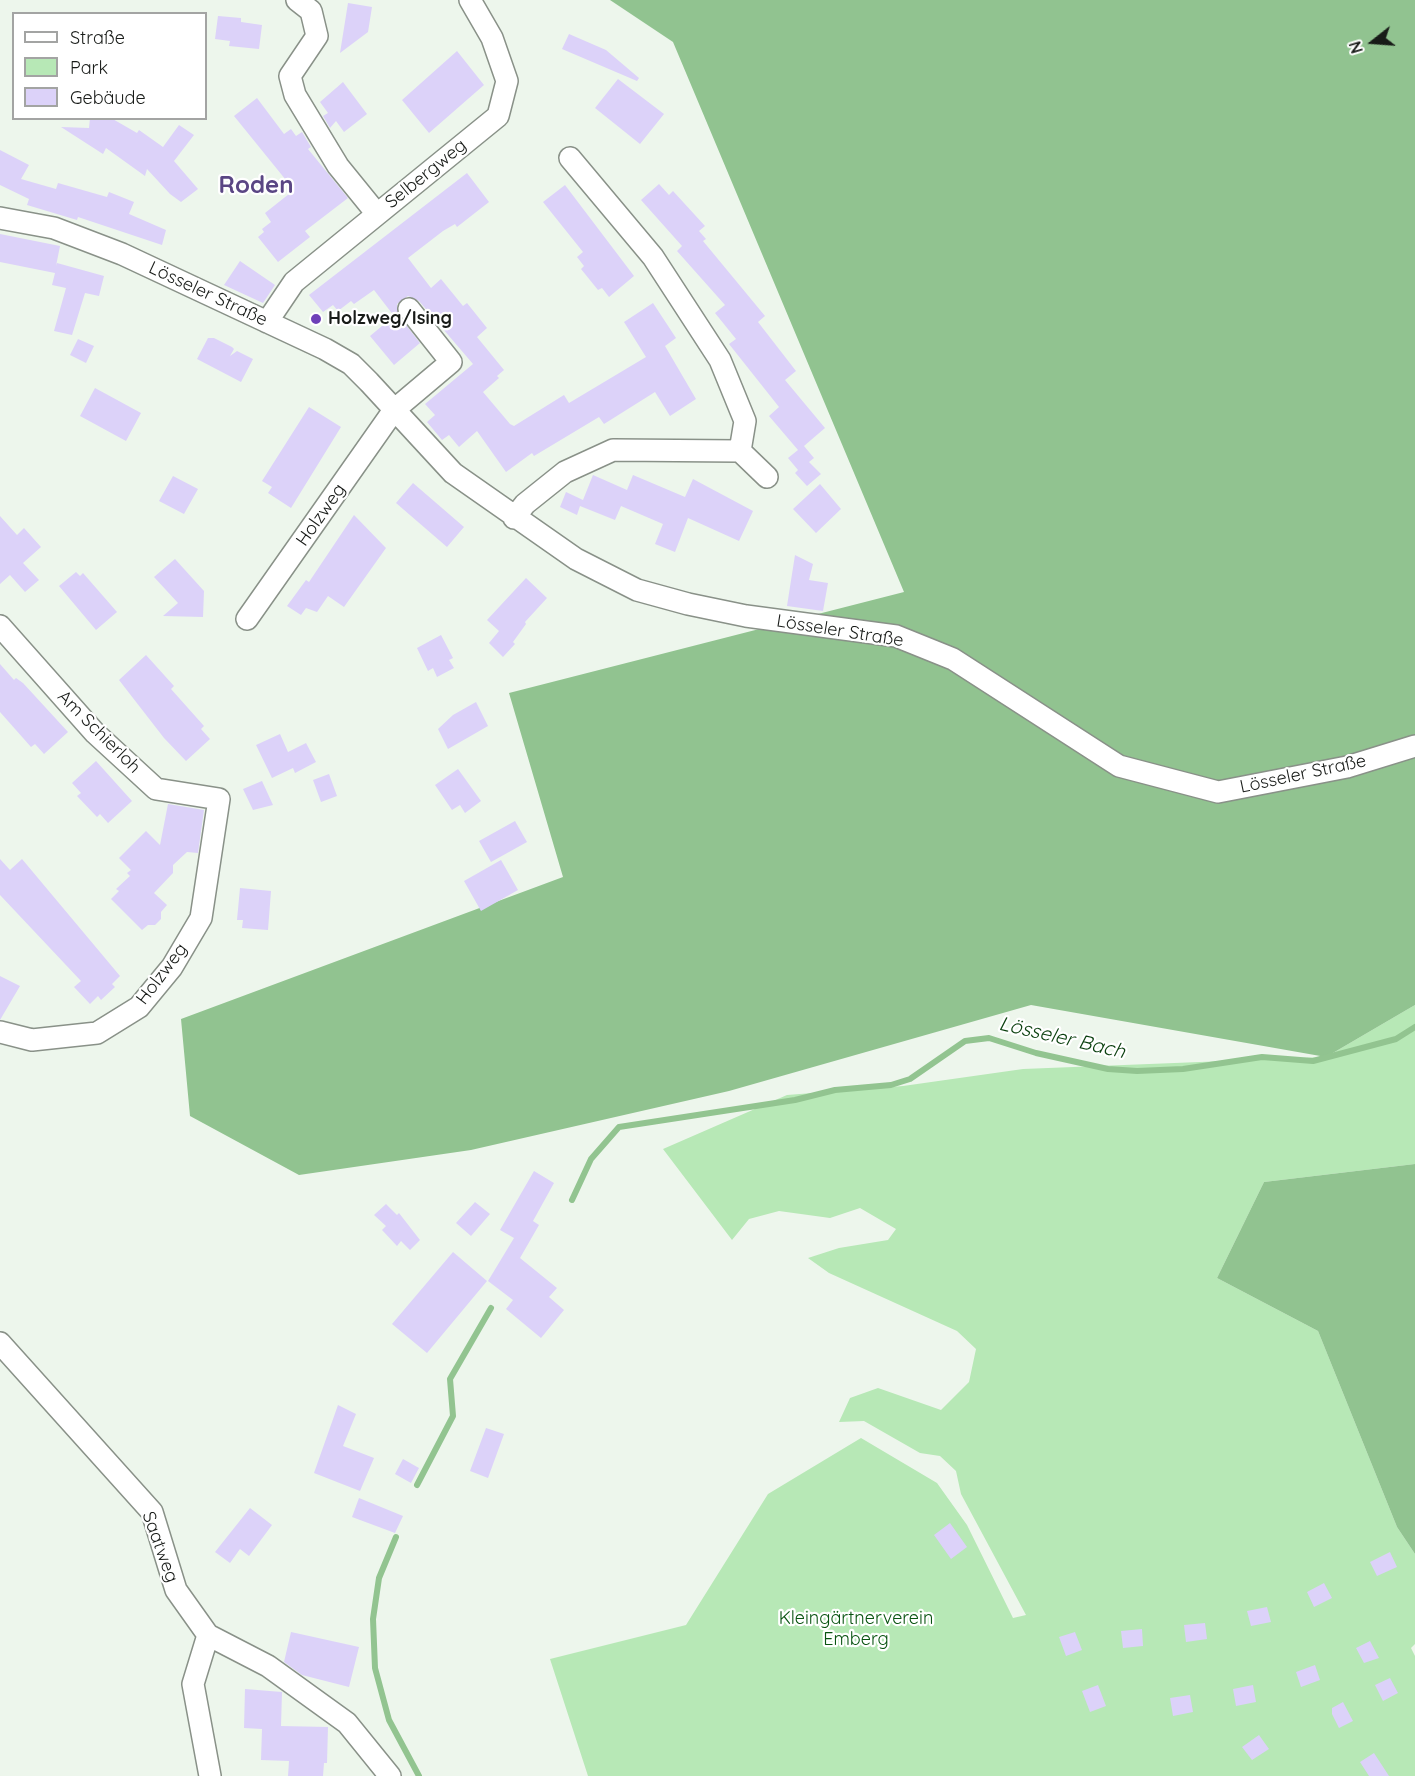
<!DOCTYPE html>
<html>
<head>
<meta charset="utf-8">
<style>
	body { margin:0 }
	#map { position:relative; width:1415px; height:1776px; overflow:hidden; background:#edf6ec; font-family:Quicksand,sans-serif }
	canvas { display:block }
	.legend { position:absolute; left:12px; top:12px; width:195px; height:108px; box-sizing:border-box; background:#fff; border:2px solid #a3a4a3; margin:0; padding:8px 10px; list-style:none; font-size:18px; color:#181b18 }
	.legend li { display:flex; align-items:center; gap:12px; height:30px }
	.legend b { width:30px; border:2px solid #a3a4a3 }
	.north { position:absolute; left:1343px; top:12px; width:60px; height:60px; -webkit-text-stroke:4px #fff; paint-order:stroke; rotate:253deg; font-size:16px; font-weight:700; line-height:24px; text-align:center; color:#181b18 }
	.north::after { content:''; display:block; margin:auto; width:21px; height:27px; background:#181b18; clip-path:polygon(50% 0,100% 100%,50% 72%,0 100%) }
</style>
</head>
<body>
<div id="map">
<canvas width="1415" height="1776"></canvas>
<ul class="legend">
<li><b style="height:8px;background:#fff"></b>Straße</li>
<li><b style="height:16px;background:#b7e8b6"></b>Park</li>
<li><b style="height:16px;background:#dcd2f9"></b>Gebäude</li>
</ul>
<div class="north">N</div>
</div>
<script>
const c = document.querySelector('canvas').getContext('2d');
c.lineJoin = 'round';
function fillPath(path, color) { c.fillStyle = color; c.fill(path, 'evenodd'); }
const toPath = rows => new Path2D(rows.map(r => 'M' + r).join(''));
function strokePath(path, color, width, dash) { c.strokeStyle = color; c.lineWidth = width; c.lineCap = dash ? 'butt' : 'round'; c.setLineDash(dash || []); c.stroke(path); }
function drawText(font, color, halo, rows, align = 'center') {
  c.font = font + ' Quicksand,sans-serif'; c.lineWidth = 4.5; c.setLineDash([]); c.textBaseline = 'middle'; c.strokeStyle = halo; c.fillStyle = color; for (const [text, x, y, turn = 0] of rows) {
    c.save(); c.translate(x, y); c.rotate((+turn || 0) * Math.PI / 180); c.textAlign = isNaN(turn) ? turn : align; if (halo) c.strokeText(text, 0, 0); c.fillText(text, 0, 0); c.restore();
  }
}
const green = toPath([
	[1415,1005,1415,1164,1264,1182,1217,1278,1318,1331,1397,1527,1415,1554,1415,1644,1411,1648,1415,1656,1415,1776,588,1776,550,1659,686,1625,768,1494,861,1438,937,1483,967,1525,1013,1618,1026,1615,961,1494,956,1471,940,1456,920,1453,864,1421,839,1422,850,1398,878,1388,941,1410,969,1382,976,1349,957,1331,829,1273,808,1258,839,1248,888,1240,896,1229,860,1208,830,1218,779,1211,749,1219,732,1240,663,1149,787,1095,903,1086,1023,1069,1326,1057]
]);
const forest = toPath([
	[610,0,1415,0,1415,1005,1326,1057,1031,1005,729,1091,471,1150,299,1175,190,1116,181,1019,563,877,509,693,904,592,673,42],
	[1415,1164,1415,1554,1397,1527,1318,1331,1217,1278,1264,1182]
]);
const stream = toPath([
	[572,1200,591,1159,619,1127,795,1100,835,1090,891,1085,910,1079,965,1041,989,1038,1036,1053,1108,1069,1137,1071,1183,1069,1262,1057,1313,1061,1396,1039,1415,1027],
	[417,1485,453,1416,450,1379,491,1308],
	[396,1537,379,1578,373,1619,375,1668,389,1720,419,1776]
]);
const building = toPath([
	[348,3,372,7,368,32,340,53],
	[218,16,241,18,241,22,262,25,259,49,229,46,230,41,215,39],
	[569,34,606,50,639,78,637,81,562,49],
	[457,51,484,85,429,133,402,100],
	[618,79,664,114,640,144,595,108],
	[343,82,367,114,344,132,336,121,330,128,323,116,328,113,320,102],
	[257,98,284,134,291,129,296,136,302,132,311,147,308,149,348,198,305,231,310,237,278,262,258,237,264,232,262,229,271,222,265,213,294,190,234,116],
	[90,118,111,118,137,133,139,130,163,147,179,125,194,135,174,161,198,189,181,202,170,194,147,169,145,176,106,148,103,154,61,127,89,128],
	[0,150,29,165,21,179,56,189,58,183,107,197,109,192,134,202,129,214,166,230,162,245,78,217,77,220,27,205,29,199,0,185],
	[467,173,489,202,457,227,455,224,443,231,408,258,431,288,441,279,463,306,467,303,487,328,477,337,504,370,497,376,499,378,483,392,510,424,514,426,564,395,569,403,646,357,624,322,653,303,676,338,665,346,696,399,670,416,655,392,604,424,599,417,534,456,532,453,506,472,477,431,459,447,449,435,442,440,427,422,435,415,425,404,473,364,419,301,408,296,397,304,399,316,420,343,394,365,370,336,394,316,374,290,354,304,351,301,338,311,333,305,323,312,309,295],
	[659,184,669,195,673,191,705,226,699,231,706,239,703,241,765,316,758,322,796,371,785,380,825,428,804,446,814,458,809,462,821,474,807,486,795,473,798,470,788,458,798,450,769,416,779,407,729,344,736,339,715,313,725,305,677,251,682,246,641,200],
	[565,185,634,276,609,297,602,288,598,290,581,269,584,266,577,257,583,252,543,202],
	[0,234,60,246,56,266,57,263,104,276,99,296,85,293,72,335,54,331,66,288,52,285,55,273,0,262],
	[240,261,275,285,263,303,224,285],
	[208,338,214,338,232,347,234,349,230,356,237,351,253,359,241,382,197,359],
	[78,339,94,346,86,363,70,355],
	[95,388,141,413,126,441,80,416],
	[309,407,341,427,291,508,268,493,272,487,262,481],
	[593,475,627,490,633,475,685,497,693,479,753,511,739,541,688,518,675,552,655,544,663,524,621,506,615,520,580,506,577,515,560,507,566,492,583,500],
	[173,476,198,489,184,514,159,501],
	[413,483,464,527,447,547,396,503],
	[820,484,841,509,816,533,793,509],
	[354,515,386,548,344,607,328,596,317,612,306,608,301,615,287,606,306,580,309,582],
	[0,516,17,535,24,528,41,547,23,563,39,580,25,592,10,575,0,584],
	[795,555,813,564,809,580,828,583,823,611,787,606],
	[175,559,204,591,203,617,163,616,178,603,154,577],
	[76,572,80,576,83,573,117,612,96,630,59,586],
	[526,578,547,598,525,622,526,624,513,642,515,644,503,657,489,643,499,631,487,620],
	[441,635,453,658,449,660,454,668,437,677,433,668,428,671,417,648],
	[146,655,174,686,171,689,204,726,201,729,210,739,186,761,164,738,119,680],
	[0,664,14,680,16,678,23,683,68,732,44,754,35,744,31,747,0,712],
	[476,702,488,726,448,749,438,729,453,715],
	[280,734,288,752,306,743,316,762,295,773,293,768,272,778,256,745],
	[96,761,132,801,108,823,100,814,97,817,77,796,81,793,72,783],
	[458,769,481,801,465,813,460,805,452,810,435,785],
	[329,774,337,796,321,802,313,780],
	[262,781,273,805,253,810,243,789],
	[168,804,204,810,198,853,187,852,173,865,173,873,154,893,167,905,161,912,161,919,155,925,148,925,142,930,111,899,119,891,116,889,130,876,127,873,131,870,119,858,146,831,160,845],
	[515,821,527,842,491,862,479,841],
	[0,859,10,870,22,859,120,976,112,984,115,987,101,1000,98,996,90,1004,74,987,81,981,0,895],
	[501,860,518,890,481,911,464,881],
	[240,888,271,891,268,930,242,928,243,920,237,920],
	[0,976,20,986,0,1020],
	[534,1171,554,1183,533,1221,539,1225,520,1258,557,1288,549,1297,564,1310,541,1338,506,1309,513,1300,488,1281,514,1238,500,1230],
	[475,1202,490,1214,471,1236,456,1223],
	[386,1204,397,1215,399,1213,420,1240,410,1250,401,1241,397,1246,382,1230,386,1226,374,1215],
	[453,1252,487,1281,427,1353,392,1324],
	[338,1405,356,1414,343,1446,374,1458,360,1491,314,1473],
	[486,1428,504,1434,488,1478,470,1471],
	[403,1459,419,1468,411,1483,395,1474],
	[359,1498,403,1516,395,1533,352,1517],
	[250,1508,272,1525,249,1556,240,1549,230,1563,215,1552],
	[950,1523,967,1547,951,1559,934,1535],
	[1390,1552,1397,1567,1377,1576,1370,1562],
	[1324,1583,1332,1598,1314,1607,1307,1592],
	[1267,1607,1271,1622,1251,1626,1247,1611],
	[1205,1623,1207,1639,1186,1642,1184,1625],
	[1142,1629,1143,1646,1123,1648,1121,1631],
	[291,1632,359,1647,349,1687,302,1675,284,1662],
	[1075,1632,1082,1650,1066,1656,1059,1637],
	[1370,1641,1379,1658,1364,1663,1356,1648],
	[1315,1665,1320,1680,1301,1687,1296,1672],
	[1390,1678,1398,1693,1383,1701,1375,1685],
	[1098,1685,1106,1706,1090,1712,1082,1691],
	[1253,1685,1256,1702,1236,1706,1233,1689],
	[245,1689,282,1692,281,1726,328,1727,327,1763,324,1763,323,1776,288,1776,289,1761,261,1760,262,1729,244,1728],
	[1190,1695,1193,1712,1173,1716,1170,1698],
	[1343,1702,1353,1721,1339,1728,1332,1714,1332,1708],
	[1259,1735,1269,1749,1252,1760,1242,1747],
	[1374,1753,1389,1776,1369,1776,1360,1762]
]);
const street = toPath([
	[297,0,311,11,317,36,290,76,295,95,338,166,377,214],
	[570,158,653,257,720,360,745,421,740,451],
	[0,218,54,228,122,254,325,349,351,364,369,382,453,473,576,559,637,590,688,604,746,616,896,636,953,659,1119,766,1218,792,1347,767,1415,746],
	[267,322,294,282,498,116,507,81,492,38,470,0],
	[514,518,525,504,565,472,613,450,740,451,767,477],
	[247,619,394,410,451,362,409,309],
	[0,626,95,733,156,789,219,799,201,918,172,967,139,1007,97,1033,32,1040,0,1032],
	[0,1343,152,1512,176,1590,208,1635,268,1666,347,1723,390,1776],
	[208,1635,193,1684,210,1776]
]);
const markers = [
	[316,319,6,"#6e40b8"]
];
const streetNames = [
	["Selbergweg",426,174,-39],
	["Lösseler Straße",208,294,25],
	["Holzweg",321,515,-55],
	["Lösseler Straße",840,631,9],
	["Am Schierloh",99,732,45],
	["Lösseler Straße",1303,774,-12],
	["Holzweg",162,974,-53],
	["Saatweg",160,1547,70]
];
const poiNames = [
	["Holzweg/Ising",328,319]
];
const parkNames = [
	["Kleingärtnerverein",856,1619],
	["Emberg",856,1640]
];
const waterNames = [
	["Lösseler Bach",1062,1038,13]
];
const districtNames = [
	["Roden",256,186]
];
fillPath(green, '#b7e8b6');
fillPath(forest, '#91c390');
strokePath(stream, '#92c490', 6);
fillPath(building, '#dcd2f9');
strokePath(street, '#899188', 24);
strokePath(street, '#fff', 21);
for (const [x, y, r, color] of markers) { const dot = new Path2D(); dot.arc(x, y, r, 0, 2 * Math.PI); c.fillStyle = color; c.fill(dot); strokePath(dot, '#fff', 2); }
drawText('18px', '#181b18', '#fff', streetNames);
drawText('bold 18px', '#181b18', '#fff', poiNames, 'left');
drawText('18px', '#085310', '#fff', parkNames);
drawText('italic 20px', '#093f0d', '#fff', waterNames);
drawText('bold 24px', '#5a4684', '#fff', districtNames);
</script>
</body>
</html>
